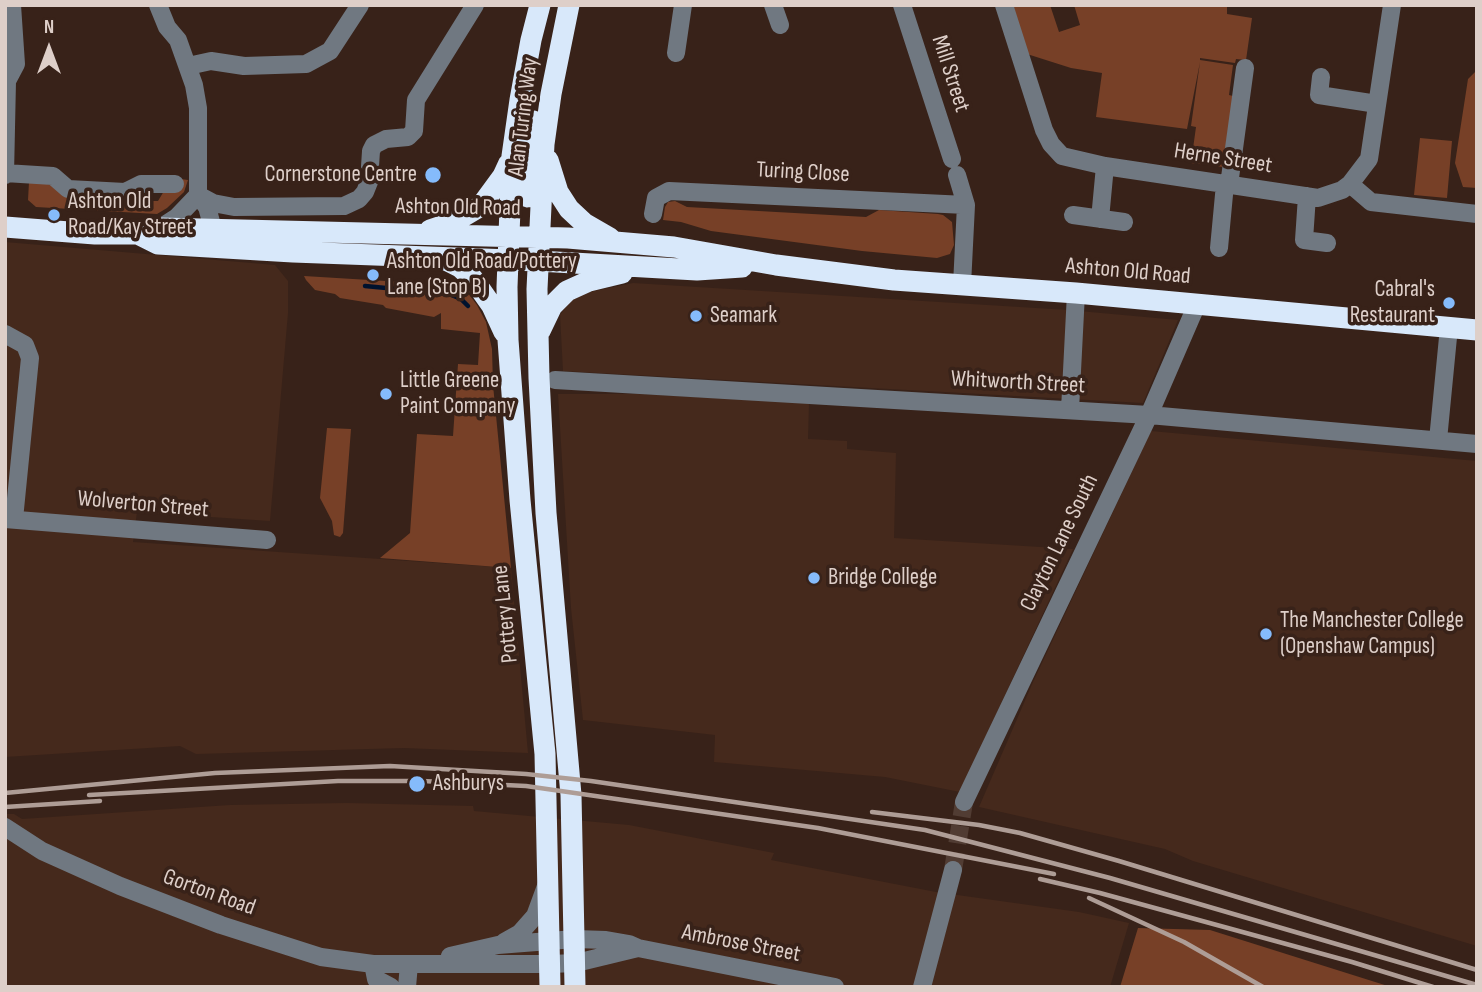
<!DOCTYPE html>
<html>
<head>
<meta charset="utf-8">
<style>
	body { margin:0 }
	#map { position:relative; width:1482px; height:992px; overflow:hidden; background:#382219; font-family:"Sofia Sans Condensed",sans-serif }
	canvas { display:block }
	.frame { position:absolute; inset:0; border:7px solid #decfc9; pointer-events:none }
	.north { position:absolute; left:14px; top:14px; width:70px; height:70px; -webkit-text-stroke:5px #382219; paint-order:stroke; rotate:0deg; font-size:19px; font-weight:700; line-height:28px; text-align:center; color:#decfc9 }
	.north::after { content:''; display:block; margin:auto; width:24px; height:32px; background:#decfc9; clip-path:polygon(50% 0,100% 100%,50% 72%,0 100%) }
</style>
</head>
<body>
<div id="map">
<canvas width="1482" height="992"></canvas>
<div class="frame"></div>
<div class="north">N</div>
</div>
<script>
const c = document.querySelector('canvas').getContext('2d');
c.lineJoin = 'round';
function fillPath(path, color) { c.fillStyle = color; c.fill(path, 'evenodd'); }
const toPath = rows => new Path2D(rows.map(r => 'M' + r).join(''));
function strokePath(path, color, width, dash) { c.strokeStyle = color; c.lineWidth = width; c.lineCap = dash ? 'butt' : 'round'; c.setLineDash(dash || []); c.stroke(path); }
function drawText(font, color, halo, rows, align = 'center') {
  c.font = font + ' "Sofia Sans Condensed",sans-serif'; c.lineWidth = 7; c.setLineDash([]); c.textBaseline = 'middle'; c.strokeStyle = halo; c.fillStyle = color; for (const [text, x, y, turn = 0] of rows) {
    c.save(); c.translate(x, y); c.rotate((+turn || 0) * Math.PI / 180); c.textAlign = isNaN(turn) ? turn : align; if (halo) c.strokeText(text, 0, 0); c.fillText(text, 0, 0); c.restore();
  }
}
const built = toPath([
	[5,242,275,265,288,281,288,313,270,521,137,512,133,542,511,568,528,753,404,748,196,754,180,746,5,757],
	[633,283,1068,310,1178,320,1143,403,563,371,560,315,574,295],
	[558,394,639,394,809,403,808,439,847,441,847,449,896,453,894,538,1073,549,960,792,885,777,714,762,715,735,583,720,571,608],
	[1151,431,1477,461,1477,946,1193,861,1165,849,979,807,1033,682],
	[347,803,473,806,474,811,629,825,774,853,771,860,936,892,1079,912,1129,923,1110,987,5,987,5,814,14,814,22,819,230,805]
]);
const green = toPath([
	[1013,5,1050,5,1059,32,1080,25,1074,5,1227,5,1227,14,1252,18,1246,60,1236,59,1235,63,1200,58,1200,60,1233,65,1229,95,1233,96,1223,167,1191,163,1196,127,1191,126,1200,62,1187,129,1096,117,1102,73,1071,68,1027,54],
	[1477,70,1477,188,1463,187,1455,163,1468,79],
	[1420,138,1452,141,1447,198,1414,195],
	[181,179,188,180,184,192,167,208,157,214,36,207,28,200,29,182,136,194,145,192,148,201,158,201,164,191],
	[675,201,687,207,866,217,879,210,938,214,943,215,952,222,954,245,950,254,937,258,862,251,711,231,681,222,663,220,665,207,668,202],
	[304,276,451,285,468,293,477,305,486,322,492,349,493,385,511,568,380,558,410,533,417,434,453,436,458,364,478,365,480,333,441,329,441,313,434,317,386,308,383,305,340,298,335,294,315,290,306,280],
	[327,428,351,429,343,533,340,537,334,535,332,521,320,498],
	[1138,928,1210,930,1391,987,1120,987]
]);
const stream = toPath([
	[365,286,449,294,461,299,468,306]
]);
const minorTunnel = toPath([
	[953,870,964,802]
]);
const minor = toPath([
	[158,5,167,27,178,40,194,85,198,108,198,195,207,207,213,229],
	[773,5,780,25],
	[902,5,952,159],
	[1004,5,1044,130,1051,144,1062,156,1105,166,1318,198,1342,190,1350,184,1369,159,1392,5],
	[676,53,683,5],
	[188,66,211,61,244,66,306,64,330,51,360,5],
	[1321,77,1319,95,1377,104],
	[5,173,53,176,68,189,125,192,141,184,175,184],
	[5,175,7,81,16,64,12,5],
	[957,175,966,205,962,285],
	[1350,184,1371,202,1477,214],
	[1229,185,1245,68],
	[198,195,213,203,234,207,344,206,359,199,365,192,369,182,371,151,374,145,386,139,408,137,414,131,416,100,475,5],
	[1307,196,1304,240,1327,243],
	[653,214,656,198,669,191,966,205],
	[1073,215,1124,222],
	[1100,219,1105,166],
	[160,228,177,217,198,195],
	[1219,248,1225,184],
	[5,334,25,345,30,358,14,519],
	[555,380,1149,415,1477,444],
	[1070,410,1076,293],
	[1438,440,1449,327],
	[5,519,267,540],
	[964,802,1149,415,1197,304],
	[5,827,42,851,120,886,221,925,321,957,373,964,550,964,576,963,638,948],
	[504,942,520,933,535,916,546,886],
	[450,956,498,945,575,939,606,940,629,944,638,948,835,987],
	[373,964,376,979,391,987],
	[407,987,409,964],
	[922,987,953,870]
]);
const highway = toPath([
	[540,5,531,40,520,100,512,156,507,287,508,340,520,500,545,754,550,987],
	[569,5,551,94,544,144,537,289,539,378,546,513,571,795,575,987],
	[548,160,558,192,569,209,584,223,610,238],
	[527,197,529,151,534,121],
	[5,227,95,234,138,234,160,228,568,238,674,247,776,265,894,280,1076,293,1477,330],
	[430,230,454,222,481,206,503,176,509,163],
	[138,234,158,244,293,252,538,261,697,270,742,267],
	[444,259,460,267,473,279,492,306,504,332],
	[540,331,552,306,567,291,589,281,622,273]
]);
const rail = toPath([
	[5,793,215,773,390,766,526,774,591,781,925,830,1110,878,1477,985],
	[89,795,338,781,422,781,526,786,818,828,1054,874],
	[5,807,100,801],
	[872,812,979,825,1020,833,1119,861,1477,970],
	[1040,879,1100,893,1352,962,1433,987],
	[1089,898,1184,942,1263,987]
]);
const markers = [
	[433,175,9,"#85bbfb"],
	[54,215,7,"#85bbfb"],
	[373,275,7,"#85bbfb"],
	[1449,303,7,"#85bbfb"],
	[696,316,7,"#85bbfb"],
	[386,394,7,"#85bbfb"],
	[814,578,7,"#85bbfb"],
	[1266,634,7,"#85bbfb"],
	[417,784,9,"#85bbfb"]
];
const streetNames = [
	["Mill Street",950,74,72],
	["Alan Turing Way",524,117,-83],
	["Herne Street",1223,159,9],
	["Turing Close",803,173,3],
	["Ashton Old Road",458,208,1],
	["Ashton Old Road",1128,272,5],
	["Whitworth Street",1018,383,3],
	["Wolverton Street",143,505,5],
	["Clayton Lane South",1060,543,-64],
	["Pottery Lane",506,614,-96],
	["Gorton Road",209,893,20],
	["Ambrose Street",741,944,11]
];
const poiNames = [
	["Cornerstone Centre",417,175,"right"],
	["Ashton Old",68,202],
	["Road/Kay Street",68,228],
	["Ashton Old Road/Pottery",387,262],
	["Lane (Stop B)",387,288],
	["Cabral's",1435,290,"right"],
	["Restaurant",1435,316,"right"],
	["Seamark",710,316],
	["Little Greene",400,381],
	["Paint Company",400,407],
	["Bridge College",828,578],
	["The Manchester College",1280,621],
	["(Openshaw Campus)",1280,647],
	["Ashburys",433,784]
];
fillPath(built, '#45291c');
fillPath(green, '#774027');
strokePath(stream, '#00122e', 4.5);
strokePath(minorTunnel, '#513c33', 18, [18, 9]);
strokePath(minor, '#707881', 18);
strokePath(highway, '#d8e8fa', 21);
strokePath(rail, '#ae9d96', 4.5);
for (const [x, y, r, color] of markers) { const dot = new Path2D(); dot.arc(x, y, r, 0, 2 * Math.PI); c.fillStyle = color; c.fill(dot); strokePath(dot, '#382219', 2.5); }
drawText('23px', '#decfc9', '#382219', streetNames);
drawText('23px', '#decfc9', '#382219', poiNames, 'left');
</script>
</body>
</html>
